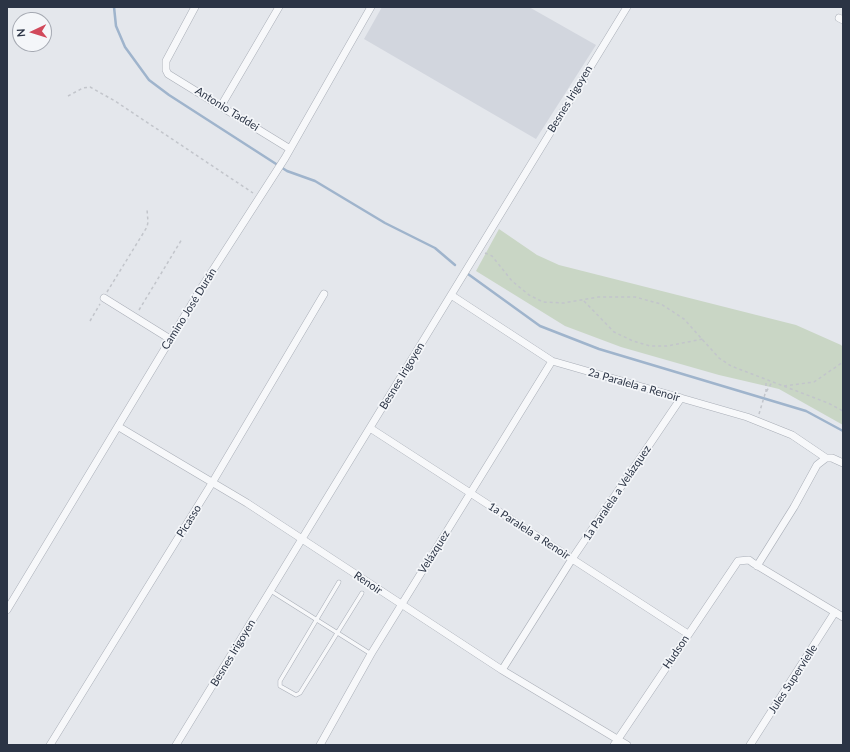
<!DOCTYPE html>
<html>
<head>
<meta charset="utf-8">
<style>
	body { margin:0 }
	#map { position:relative; width:850px; height:752px; overflow:hidden; background:#e4e7ec; font-family:Lato,sans-serif }
	canvas { display:block }
	.frame { position:absolute; inset:0; border:8px solid #2b3445; pointer-events:none }
	.north { position:absolute; left:12px; top:12px; width:40px; height:40px; box-sizing:border-box; background:#f4f6f9; border:1px solid #a4a8b1; border-radius:50%; rotate:266deg; font-size:11px; font-weight:700; line-height:16px; text-align:center; color:#2b3445 }
	.north::after { content:''; display:block; margin:auto; width:14px; height:18px; background:#d1495b; clip-path:polygon(50% 0,100% 100%,50% 72%,0 100%) }
</style>
</head>
<body>
<div id="map">
<canvas width="850" height="752"></canvas>
<div class="frame"></div>
<div class="north">N</div>
</div>
<script>
const c = document.querySelector('canvas').getContext('2d');
c.lineJoin = 'round';
function fillPath(path, color) { c.fillStyle = color; c.fill(path, 'evenodd'); }
const toPath = rows => new Path2D(rows.map(r => 'M' + r).join(''));
function strokePath(path, color, width, dash) { c.strokeStyle = color; c.lineWidth = width; c.lineCap = dash ? 'butt' : 'round'; c.setLineDash(dash || []); c.stroke(path); }
function drawText(font, color, halo, rows, align = 'center') {
  c.font = font + ' Lato,sans-serif'; c.lineWidth = 3.5; c.setLineDash([]); c.textBaseline = 'middle'; c.strokeStyle = halo; c.fillStyle = color; for (const [text, x, y, turn = 0] of rows) {
    c.save(); c.translate(x, y); c.rotate((+turn || 0) * Math.PI / 180); c.textAlign = isNaN(turn) ? turn : align; if (halo) c.strokeText(text, 0, 0); c.fillText(text, 0, 0); c.restore();
  }
}
const built = toPath([
	[382,7,529,7,596,45,536,139,364,39]
]);
const green = toPath([
	[499,229,537,255,559,265,796,325,841,345,843,347,843,425,779,389,719,375,621,347,565,326,476,271]
]);
const stream = toPath([
	[114,7,116,26,125,47,149,80,169,95,287,171,315,181,385,223,435,248,455,265],
	[468,274,540,326,599,349,806,411,843,431]
]);
const path = toPath([
	[68,96,83,88,90,87,115,101,253,193],
	[485,253,492,256,512,281,529,295,543,302,564,303,598,297,635,297,661,304,684,319,719,358,731,366,828,403,843,411],
	[107,292,147,227,148,222,147,209],
	[584,301,614,332,633,341,650,346,667,346,703,339],
	[139,310,182,239],
	[90,321,100,304],
	[784,386,814,382,843,362],
	[766,392,766,380],
	[759,414,765,394,772,382]
]);
const lane = toPath([
	[339,582,280,681,280,686,296,695,300,693,362,593],
	[271,591,371,654]
]);
const street = toPath([
	[195,7,166,61,166,70,168,74,290,149],
	[839,18,843,20],
	[221,106,279,7],
	[451,295,552,361,747,417,792,435,826,458],
	[104,298,170,339],
	[119,427,247,503,502,670,627,745],
	[370,428,688,634],
	[826,458,832,458,843,463],
	[757,566,794,507,817,465,826,458],
	[7,610,202,287,285,158,371,7],
	[502,670,572,559,681,398],
	[50,745,212,483,324,294],
	[176,745,627,7],
	[320,745,371,654,552,361],
	[614,745,738,561,749,560,753,563,843,617],
	[750,745,835,612]
]);
const streetNames = [
	["Besnes Irigoyen",570,99,-59],
	["Antonio Taddei",227,109,32],
	["Camino José Durán",189,309,-58],
	["Besnes Irigoyen",402,376,-59],
	["2a Paralela a Renoir",634,385,16],
	["1a Paralela a Velázquez",617,493,-56],
	["Picasso",189,521,-58],
	["1a Paralela a Renoir",529,531,33],
	["Velázquez",434,552,-58],
	["Renoir",368,583,34],
	["Hudson",676,652,-56],
	["Besnes Irigoyen",233,653,-59],
	["Jules Supervielle",793,679,-57]
];
fillPath(built, '#d2d6de');
fillPath(green, '#c9d6c5');
strokePath(stream, '#9fb4cc', 2.5);
strokePath(lane, '#a9aeb7', 4.5);
strokePath(street, '#a9aeb7', 8);
strokePath(path, '#c2c5cb', 1.5, [3, 3]);
strokePath(lane, '#f7f8fa', 3.5);
strokePath(street, '#f7f8fa', 7);
drawText('11px', '#2b3445', '#f4f6f9', streetNames);
</script>
</body>
</html>
